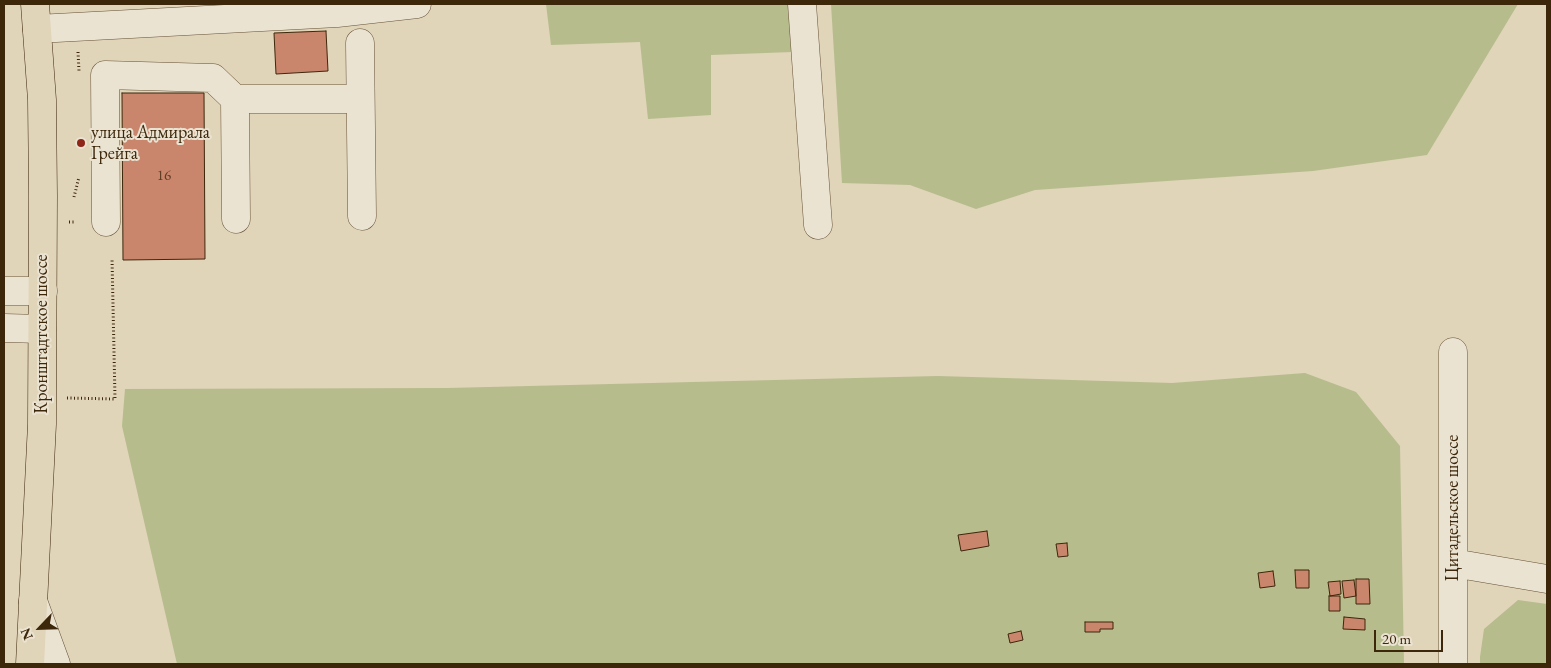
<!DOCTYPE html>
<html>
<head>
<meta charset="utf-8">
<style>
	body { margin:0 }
	#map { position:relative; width:1551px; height:668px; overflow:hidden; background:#e0d4b9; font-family:"EB Garamond",serif }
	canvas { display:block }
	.frame { position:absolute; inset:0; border:5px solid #3d270b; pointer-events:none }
	.north { position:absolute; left:15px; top:603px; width:50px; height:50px; -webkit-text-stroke:4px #ebe3d2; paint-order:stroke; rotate:246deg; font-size:14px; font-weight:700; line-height:20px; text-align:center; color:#3d270b }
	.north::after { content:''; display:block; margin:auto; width:18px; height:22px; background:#3d270b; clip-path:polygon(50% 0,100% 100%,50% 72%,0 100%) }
	.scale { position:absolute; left:1374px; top:630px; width:69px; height:22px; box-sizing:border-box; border:2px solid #3d270b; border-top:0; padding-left:6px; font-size:15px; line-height:18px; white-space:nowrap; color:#3d270b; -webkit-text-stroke:4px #ebe3d2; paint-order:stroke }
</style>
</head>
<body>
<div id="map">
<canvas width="1551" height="668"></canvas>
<div class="frame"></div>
<div class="north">N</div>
<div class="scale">20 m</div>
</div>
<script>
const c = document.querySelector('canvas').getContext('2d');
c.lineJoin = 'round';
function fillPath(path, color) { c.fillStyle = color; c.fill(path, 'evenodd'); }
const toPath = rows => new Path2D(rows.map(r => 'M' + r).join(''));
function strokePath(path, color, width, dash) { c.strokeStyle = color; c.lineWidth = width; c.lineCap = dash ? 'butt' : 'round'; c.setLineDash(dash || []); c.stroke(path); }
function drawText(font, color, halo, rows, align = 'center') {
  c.font = font + ' "EB Garamond",serif'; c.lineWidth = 4; c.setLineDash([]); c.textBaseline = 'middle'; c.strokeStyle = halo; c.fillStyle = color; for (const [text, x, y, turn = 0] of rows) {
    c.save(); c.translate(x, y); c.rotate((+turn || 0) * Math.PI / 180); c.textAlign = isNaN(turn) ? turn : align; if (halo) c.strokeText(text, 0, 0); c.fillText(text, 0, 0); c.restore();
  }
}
const green = toPath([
	[546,4,789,4,792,52,711,55,711,115,648,119,640,42,551,45],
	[831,4,1518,4,1427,155,1313,171,1035,190,976,209,910,185,842,183],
	[1305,373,1356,392,1400,446,1404,664,177,664,122,426,125,389,448,388,938,376,1172,383],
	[1518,600,1547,604,1547,664,1480,664,1480,657,1484,629]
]);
const building = toPath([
	[326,31,328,71,276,74,274,33,326,31],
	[122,93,204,93,205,259,123,260,122,93],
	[987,531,989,546,961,551,958,535,987,531],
	[1067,543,1068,556,1058,557,1056,544,1067,543],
	[1295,570,1309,570,1309,588,1296,588,1295,570],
	[1273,571,1275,586,1260,588,1258,573,1273,571],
	[1356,579,1369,579,1370,604,1356,604,1356,579],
	[1354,580,1356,596,1344,598,1342,581,1354,580],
	[1340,581,1341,594,1330,596,1328,582,1340,581],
	[1329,596,1340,596,1340,611,1329,611,1329,596],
	[1344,617,1365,619,1365,630,1343,629,1344,617],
	[1085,622,1113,622,1113,629,1100,629,1100,632,1085,632,1085,622],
	[1021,631,1023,640,1010,643,1008,634,1021,631]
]);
const path = toPath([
	[78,52,79,71],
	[74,197,79,177],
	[69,222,74,222],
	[67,398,115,399,112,258]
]);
const minor = toPath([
	[802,4,818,225],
	[37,29,337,13,417,4],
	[360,43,362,216],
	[235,99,236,219],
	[106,222,105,75,213,78,235,99,360,99],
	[4,291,43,291],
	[4,328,42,329],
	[1453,563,1547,579],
	[33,601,56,664],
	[1453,664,1453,352]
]);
const major = toPath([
	[30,664,42,424,43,196,42,100,35,4]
]);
const markers = [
	[81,143,5,"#8f2418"]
];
const numberNames = [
	["16",164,176]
];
const poiNames = [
	["улица Адмирала",91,133],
	["Грейга",91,154]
];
const streetNames = [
	["Кронштадтское шоссе",42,334,-90],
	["Цитадельское шоссе",1453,508,-90]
];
fillPath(green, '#b6bc8c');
fillPath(building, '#ca856d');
strokePath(building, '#3d270b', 1);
strokePath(minor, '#665236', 29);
strokePath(major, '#3d270b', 29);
strokePath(path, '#3d270b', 3, [1, 2.5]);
strokePath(minor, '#ebe3d2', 28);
strokePath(major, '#e0d4b9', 28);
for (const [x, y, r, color] of markers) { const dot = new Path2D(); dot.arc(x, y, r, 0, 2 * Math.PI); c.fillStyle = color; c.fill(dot); strokePath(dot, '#ebe3d2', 2); }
drawText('15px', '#603e24', null, numberNames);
drawText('18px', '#3d270b', '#ebe3d2', poiNames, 'left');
drawText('18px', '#3d270b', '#ebe3d2', streetNames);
</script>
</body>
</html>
